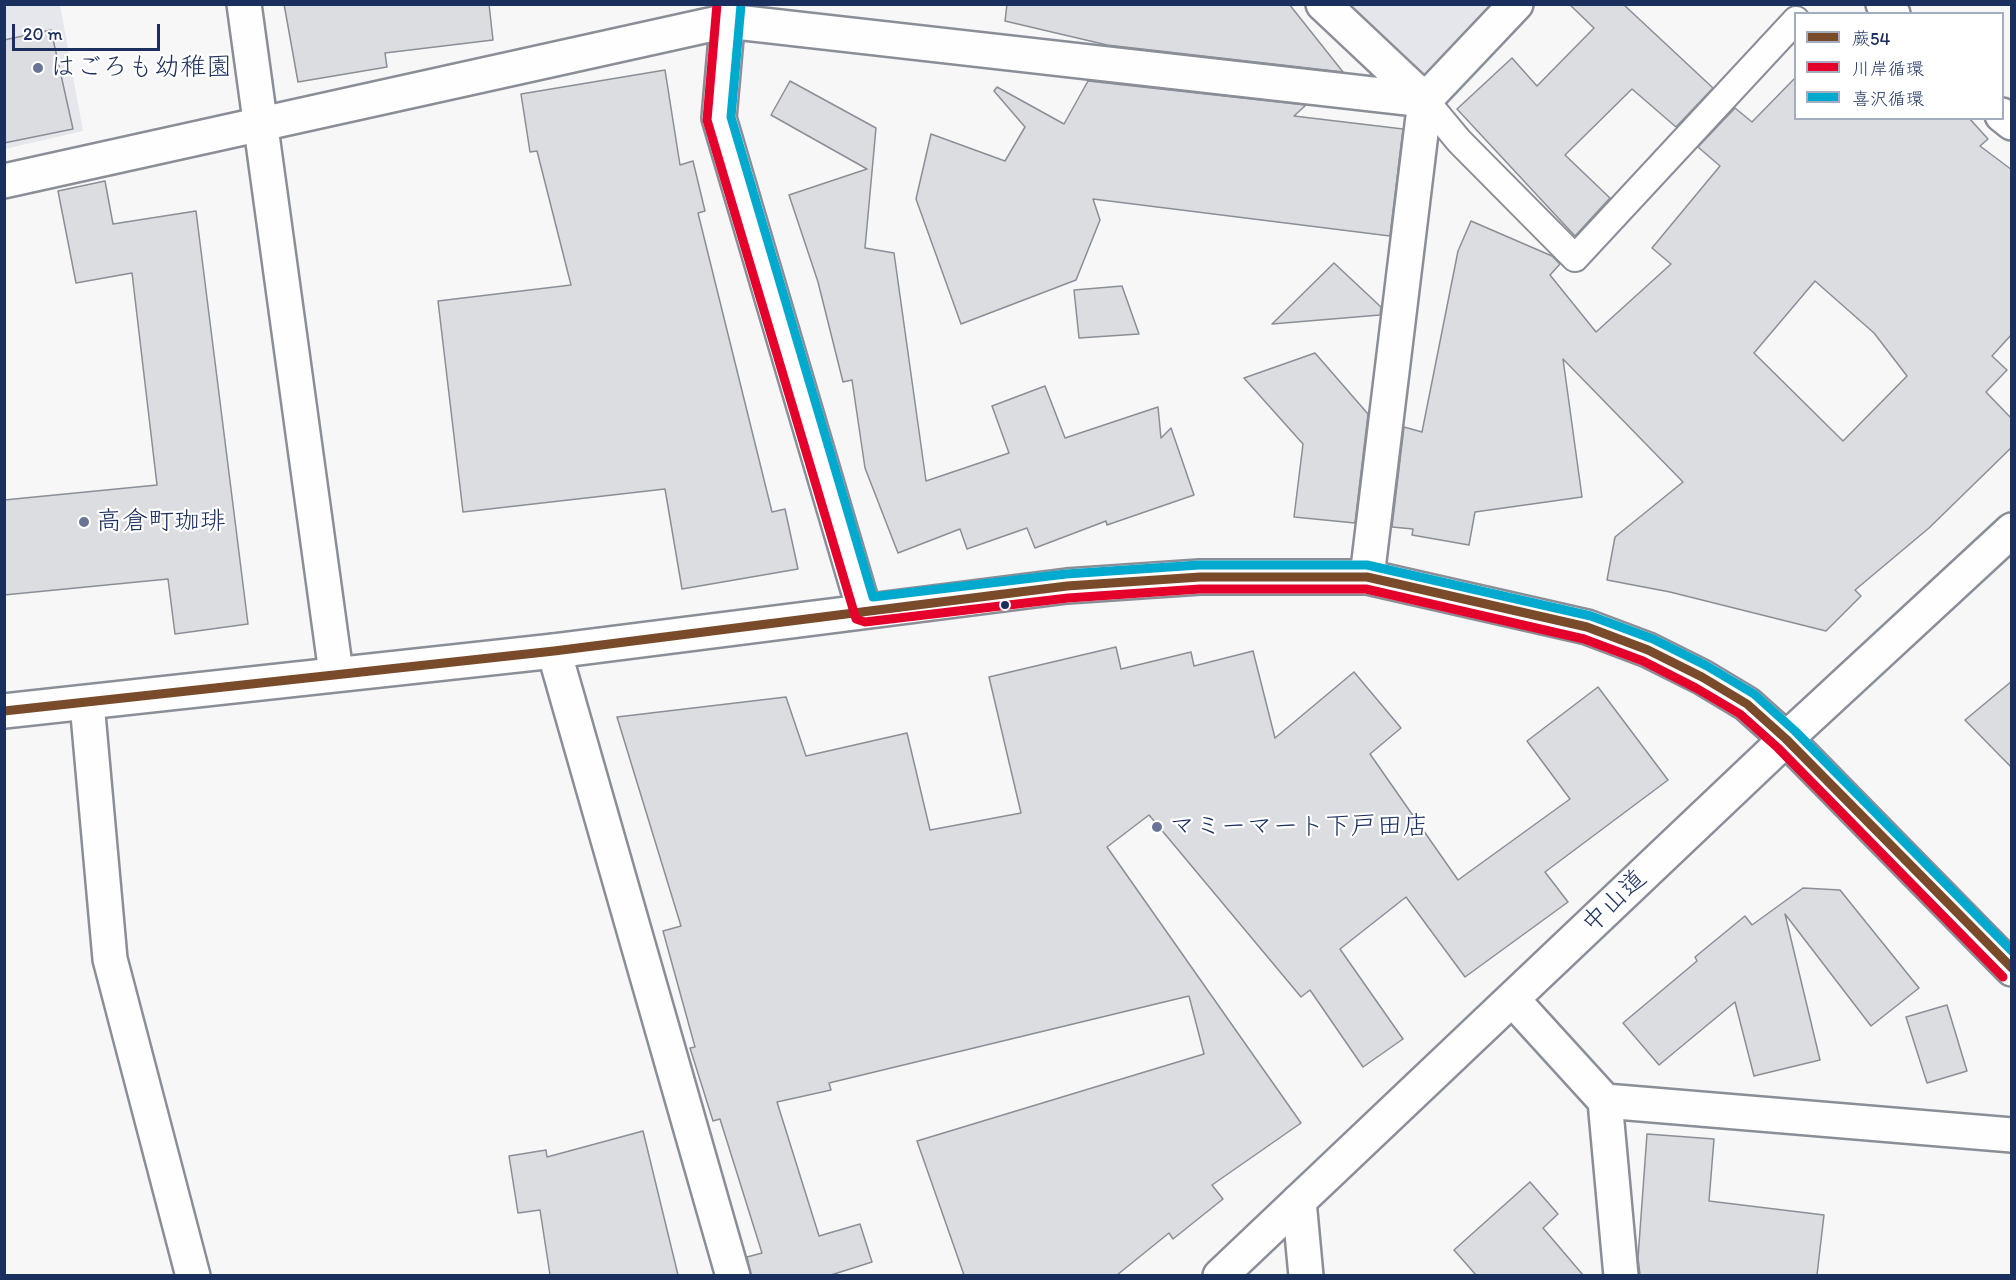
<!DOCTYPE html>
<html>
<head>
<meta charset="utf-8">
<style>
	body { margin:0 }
	#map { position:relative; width:2016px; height:1280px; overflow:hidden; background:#f7f7f8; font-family:Itim,"Klee One",sans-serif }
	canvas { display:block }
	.frame { position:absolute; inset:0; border:6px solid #1b2f5e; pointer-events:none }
	.legend { position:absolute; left:1794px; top:12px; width:210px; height:108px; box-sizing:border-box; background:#fff; border:2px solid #a4acbf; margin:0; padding:8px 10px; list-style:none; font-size:18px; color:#1b2f5e }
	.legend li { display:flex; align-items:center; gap:12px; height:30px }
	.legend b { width:30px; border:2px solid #a4acbf }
	.scale { position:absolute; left:12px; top:24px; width:148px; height:27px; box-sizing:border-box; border:3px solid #1b2f5e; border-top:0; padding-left:8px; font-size:18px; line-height:21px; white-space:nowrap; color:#1b2f5e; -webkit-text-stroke:4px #fff; paint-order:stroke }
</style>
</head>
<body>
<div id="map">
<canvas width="2016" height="1280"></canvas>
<div class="frame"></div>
<ul class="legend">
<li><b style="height:8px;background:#7a4b2a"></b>蕨54</li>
<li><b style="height:8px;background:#e4002b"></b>川岸循環</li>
<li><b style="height:8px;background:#00a9ce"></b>喜沢循環</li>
</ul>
<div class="scale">20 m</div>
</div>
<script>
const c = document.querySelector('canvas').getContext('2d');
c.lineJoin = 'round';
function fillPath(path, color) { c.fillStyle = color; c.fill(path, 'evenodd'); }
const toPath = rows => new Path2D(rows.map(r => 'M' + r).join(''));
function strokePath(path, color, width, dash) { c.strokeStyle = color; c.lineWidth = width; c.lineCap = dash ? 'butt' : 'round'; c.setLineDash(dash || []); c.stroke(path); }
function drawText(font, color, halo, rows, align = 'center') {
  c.font = font + ' Itim,"Klee One",sans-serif'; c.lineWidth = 4.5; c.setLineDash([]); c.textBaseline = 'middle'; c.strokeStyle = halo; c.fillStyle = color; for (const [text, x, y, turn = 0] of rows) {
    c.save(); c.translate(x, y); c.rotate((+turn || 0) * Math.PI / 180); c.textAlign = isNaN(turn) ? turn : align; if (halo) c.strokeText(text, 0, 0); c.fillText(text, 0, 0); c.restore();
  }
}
const built = toPath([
	[4,5,60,5,83,131,5,149]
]);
const green = toPath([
	[1348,5,1491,5,1422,75]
]);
const building = toPath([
	[284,4,489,4,493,40,385,53,387,67,298,82,284,4],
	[1007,4,1289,4,1343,72,1107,45,1005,21,1007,4],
	[1569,4,1623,4,1713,88,1676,127,1632,89,1565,155,1610,198,1575,236,1457,109,1512,58,1537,86,1594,28,1569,4],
	[51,30,73,129,4,143,4,40,51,30],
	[665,70,680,165,693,161,705,211,698,213,772,512,785,509,798,569,682,589,665,489,463,512,438,301,571,285,537,151,530,152,521,94,665,70],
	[1796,77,1796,118,1969,118,1988,139,1980,146,2012,170,2012,334,1992,356,2007,370,1986,392,2012,419,2012,447,1929,528,1855,590,1861,596,1826,631,1670,592,1607,580,1615,537,1683,482,1563,359,1582,497,1475,512,1469,545,1412,535,1413,529,1392,527,1404,427,1422,432,1458,251,1471,221,1552,256,1560,264,1550,275,1596,332,1671,264,1652,248,1720,166,1698,147,1735,108,1752,122,1796,77],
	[1815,281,1874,333,1907,376,1843,441,1754,353,1815,281],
	[790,81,876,128,865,248,894,253,926,481,1009,453,992,406,1045,386,1065,438,1158,407,1161,438,1171,428,1194,495,1107,525,1106,521,1035,548,1027,528,967,549,960,529,898,553,865,468,852,380,843,382,818,282,789,195,867,169,771,115,790,81],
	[1088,81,1306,105,1294,116,1403,129,1390,236,1093,199,1100,220,1076,280,961,324,916,199,931,134,1005,161,1025,127,994,91,997,87,1064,124,1088,81],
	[105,181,113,224,196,211,248,624,175,634,168,579,4,595,4,500,157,485,132,273,76,283,58,191,105,181],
	[1334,263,1381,307,1380,315,1272,324,1334,263],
	[1122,286,1139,334,1079,338,1074,290,1122,286],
	[1315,353,1368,414,1355,523,1294,517,1303,444,1244,378,1315,353],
	[1116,647,1121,669,1191,652,1194,666,1253,651,1275,738,1354,672,1401,728,1370,754,1458,880,1570,799,1527,741,1598,687,1668,780,1545,872,1568,902,1465,977,1406,897,1340,949,1403,1039,1363,1067,1310,990,1301,997,1149,815,1107,847,1301,1123,1212,1185,1223,1199,1173,1239,1169,1233,1117,1275,964,1275,917,1141,1204,1054,1189,996,829,1083,831,1090,777,1102,819,1236,860,1224,872,1262,831,1275,751,1275,747,1257,762,1253,720,1119,713,1121,690,1048,695,1047,663,931,681,926,617,717,786,697,806,756,907,733,930,830,1021,813,989,677,1116,647],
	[2012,681,2012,768,1965,720,2012,681],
	[1803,888,1840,890,1919,988,1871,1026,1785,914,1820,1060,1754,1076,1735,1002,1659,1065,1623,1023,1697,961,1695,957,1745,916,1752,925,1803,888],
	[1947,1005,1967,1071,1927,1083,1906,1017,1947,1005],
	[643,1131,678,1275,550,1275,540,1210,518,1213,509,1156,546,1150,547,1157,643,1131],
	[1647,1134,1714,1139,1709,1201,1824,1215,1817,1275,1640,1275,1638,1258,1647,1134],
	[1530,1182,1558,1214,1543,1228,1583,1275,1476,1275,1454,1250,1530,1182]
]);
const lane = toPath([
	[1425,100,1459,141,1575,258,1796,20]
]);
const street = toPath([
	[244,4,336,673],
	[1323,4,1425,100],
	[1883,4,1893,14],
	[2002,115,2012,123],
	[4,181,727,21,1425,100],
	[1367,577,1425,100,1516,4],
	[554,651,733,1276],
	[87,703,110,959,193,1276],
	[1513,1000,1605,1101,1621,1276],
	[1605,1101,2012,1135]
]);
const secondary = toPath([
	[729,4,719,118,864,610],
	[4,711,554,651,1067,586,1200,577,1367,577,1587,627,1648,650,1702,677,1747,704,1786,739,2012,969],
	[1299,1201,1306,1276]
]);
const highway = toPath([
	[1220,1276,1786,739,2012,530]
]);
const bus1 = toPath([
	[4,711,554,651,1067,586,1200,577,1367,577,1587,627,1648,650,1702,677,1747,704,1786,739,2012,968]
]);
const bus2 = toPath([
	[717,4,707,120,856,619,865,622,1068,598,1200,589,1366,589,1584,639,1643,661,1696,688,1740,714,1778,748,2003,977]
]);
const bus3 = toPath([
	[741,5,731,117,873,597,1066,574,1199,565,1367,565,1591,616,1653,639,1707,666,1754,694,1795,731,2012,951]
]);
const markers = [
	[38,68,6,"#687594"],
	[84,522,6,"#687594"],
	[1005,605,5,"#1b2f5e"],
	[1157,827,6,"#687594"]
];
const poiNames = [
	["はごろも幼稚園",50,68],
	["高倉町珈琲",96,522],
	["マミーマート下戸田店",1169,827]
];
const streetNames = [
	["中山道",1615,902,-44]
];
fillPath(built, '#e6e7ec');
fillPath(green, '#e5e6ec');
fillPath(building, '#dcdde0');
strokePath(building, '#8a8e97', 1.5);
strokePath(lane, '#8a8e97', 30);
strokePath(street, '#8a8e97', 38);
strokePath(secondary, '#8a8e97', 38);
strokePath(highway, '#8a8e97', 38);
strokePath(lane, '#fefefe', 26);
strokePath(street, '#fefefe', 33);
strokePath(secondary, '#fefefe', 33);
strokePath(highway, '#fefefe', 33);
strokePath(bus1, '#7a4b2a', 9);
strokePath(bus2, '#e4002b', 9);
strokePath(bus3, '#00a9ce', 9);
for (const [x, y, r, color] of markers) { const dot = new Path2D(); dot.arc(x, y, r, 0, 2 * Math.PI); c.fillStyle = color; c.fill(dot); strokePath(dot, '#fff', 2); }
drawText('26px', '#1b2f5e', '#fff', poiNames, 'left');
drawText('26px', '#1b2f5e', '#fff', streetNames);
</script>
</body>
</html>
